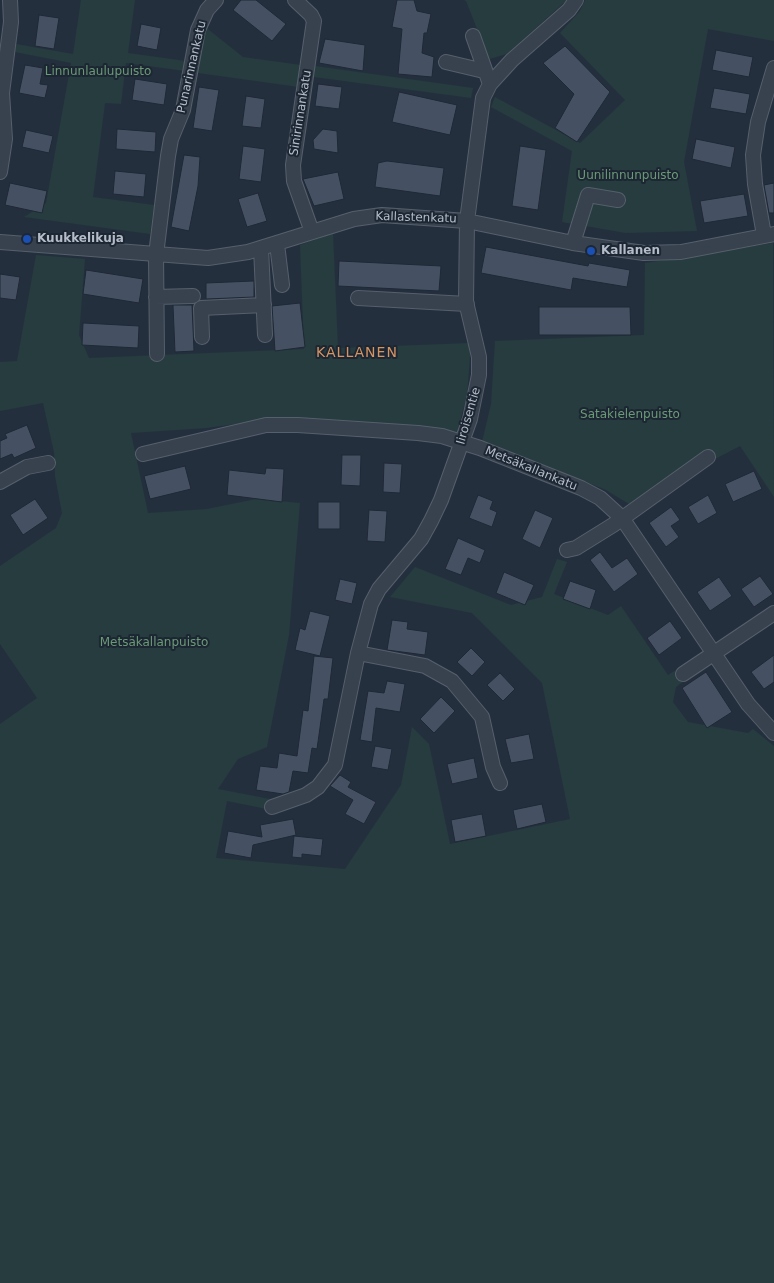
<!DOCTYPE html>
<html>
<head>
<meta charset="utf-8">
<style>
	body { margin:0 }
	canvas { display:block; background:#242f3e }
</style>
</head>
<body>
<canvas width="774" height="1283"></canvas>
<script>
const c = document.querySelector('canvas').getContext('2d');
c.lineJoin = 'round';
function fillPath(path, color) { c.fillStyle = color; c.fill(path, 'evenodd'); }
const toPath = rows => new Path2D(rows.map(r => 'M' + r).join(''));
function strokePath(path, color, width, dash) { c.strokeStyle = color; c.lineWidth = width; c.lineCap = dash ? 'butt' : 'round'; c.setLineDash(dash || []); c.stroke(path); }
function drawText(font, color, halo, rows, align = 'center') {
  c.font = font + ' "DejaVu Sans",sans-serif'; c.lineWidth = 4; c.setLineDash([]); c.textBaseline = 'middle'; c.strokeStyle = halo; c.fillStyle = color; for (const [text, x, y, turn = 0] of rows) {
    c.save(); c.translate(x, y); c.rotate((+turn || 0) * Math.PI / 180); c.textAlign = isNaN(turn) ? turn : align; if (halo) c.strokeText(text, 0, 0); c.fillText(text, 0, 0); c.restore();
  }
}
const green = toPath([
	[81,0,135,0,128,53,186,61,185,71,126,63,121,104,105,103,93,197,154,205,150,234,24,217,46,203,71,63,15,52,16,44,73,54],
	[464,0,567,0,507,54,489,59,466,1],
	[585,0,774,0,774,41,708,29,684,162,697,231,626,233,562,222,572,151,491,107,495,97,580,143,625,100,560,33,580,11],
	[204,26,243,57,301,65,299,87,198,73,200,38],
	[315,66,473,88,471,98,314,77],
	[333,233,338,348,471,343,467,396,456,435,370,422,289,417,206,428,131,433,148,513,207,509,256,499,300,503,289,635,267,747,238,759,218,789,270,799,267,809,227,801,216,858,345,869,401,785,412,727,429,744,450,844,570,819,542,683,472,613,390,597,415,567,511,605,542,597,557,559,567,562,554,594,608,615,621,606,668,675,676,670,684,681,676,687,673,702,688,722,748,733,753,729,774,746,774,1283,0,1283,0,724,37,698,0,644,0,566,56,528,62,513,55,476,54,452,43,403,0,411,0,362,17,361,36,255,85,259,79,335,89,358,304,349,300,245],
	[773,243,774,497,740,446,629,504,606,490,497,446,482,442,491,404,495,341,644,335,645,263]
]);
const building = toPath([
	[241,0,256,0,286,24,272,41,233,10,241,0],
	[397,0,414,0,417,11,431,14,427,33,424,33,422,53,434,57,432,77,398,74,402,29,392,27,397,0],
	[39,15,59,18,54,49,35,46,39,15],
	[141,24,161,28,157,50,137,46,141,24],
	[325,39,365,45,363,71,319,63,325,39],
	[565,46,610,92,577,142,555,128,574,94,543,63,565,46],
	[716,50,753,57,749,77,712,70,716,50],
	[25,65,43,68,40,84,48,85,45,98,19,93,25,65],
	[135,79,167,84,164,105,132,100,135,79],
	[318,84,342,87,339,109,315,106,318,84],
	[199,87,219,90,212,131,193,128,199,87],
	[714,88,750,94,746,114,710,108,714,88],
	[399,92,457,105,450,135,392,122,399,92],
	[246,96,265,99,261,128,242,126,246,96],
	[117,129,156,132,155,152,116,149,117,129],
	[323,129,337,131,338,153,314,149,313,140,323,129],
	[26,130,53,136,49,153,22,147,26,130],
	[696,139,735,147,731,168,692,159,696,139],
	[243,146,265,149,261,182,239,179,243,146],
	[520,146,546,150,538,210,512,206,520,146],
	[184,155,200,157,198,186,189,231,171,227,184,155],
	[387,161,444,168,440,196,375,187,378,163,387,161],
	[115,171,146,174,144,197,113,194,115,171],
	[338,172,344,199,314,206,303,179,338,172],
	[10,183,47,191,42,213,5,205,10,183],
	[774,183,774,213,769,213,764,185,774,183],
	[258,193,267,221,247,227,238,199,258,193],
	[744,194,748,216,704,223,700,201,744,194],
	[486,247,588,266,589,263,630,270,627,287,573,278,571,290,481,273,486,247],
	[339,261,441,266,439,291,338,286,339,261],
	[86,270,143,279,139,303,83,294,86,270],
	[0,274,20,277,16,300,0,298,0,274],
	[254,281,254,297,206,299,206,283,254,281],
	[300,303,305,347,275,351,272,306,300,303],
	[173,305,192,305,194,351,175,352,173,305],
	[539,307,630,307,631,335,539,335,539,307],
	[83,323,139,326,138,348,82,345,83,323],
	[27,425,36,448,14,458,12,454,0,459,0,441,7,438,5,434,27,425],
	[342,455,361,455,360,486,341,485,342,455],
	[384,463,402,464,400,493,383,492,384,463],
	[185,466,191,489,150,499,144,476,185,466],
	[266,468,284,469,282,502,227,495,229,470,265,474,266,468],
	[754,471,762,489,733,502,725,484,754,471],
	[478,495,493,501,490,509,497,512,492,527,469,518,478,495],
	[708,495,717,513,698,524,688,507,708,495],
	[35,499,48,518,23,535,10,515,35,499],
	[318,502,340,502,340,529,318,529,318,502],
	[671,507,680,520,671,526,679,537,666,547,649,523,671,507],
	[369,510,387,511,385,542,367,541,369,510],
	[535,510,553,518,540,548,522,539,535,510],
	[458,538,485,550,480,563,468,558,461,575,445,569,458,538],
	[600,552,612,568,627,558,638,574,614,592,590,560,600,552],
	[504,572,534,585,525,605,496,593,504,572],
	[760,576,773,594,754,607,741,589,760,576],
	[719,577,732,596,710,611,697,592,719,577],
	[340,579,357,583,352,604,335,600,340,579],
	[570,581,596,590,590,609,563,599,570,581],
	[310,611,330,616,320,656,295,650,300,628,305,630,310,611],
	[392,620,408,622,407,629,428,632,425,655,387,650,392,620],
	[670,621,682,638,659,655,647,638,670,621],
	[471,648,485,662,472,676,457,662,471,648],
	[774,655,774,682,764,689,751,672,774,655],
	[314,656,333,658,328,699,324,699,317,749,312,748,308,773,293,771,289,792,283,794,256,790,260,766,277,768,279,753,297,756,303,710,308,711,314,656],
	[706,672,732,712,707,728,682,688,706,672],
	[500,673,515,689,503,701,487,685,500,673],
	[387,681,405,684,400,712,376,708,372,742,360,740,368,691,384,693,387,681],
	[441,697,455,711,434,733,420,719,441,697],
	[529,734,534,759,511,763,505,739,529,734],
	[375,746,392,749,388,770,371,767,375,746],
	[474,758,478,778,452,784,447,764,474,758],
	[340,775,351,782,348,787,376,802,364,824,345,814,353,800,330,786,340,775],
	[542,804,546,822,517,829,513,810,542,804],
	[482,814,486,836,455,842,451,820,482,814],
	[293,819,296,835,253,845,251,858,224,853,228,831,262,837,260,825,293,819],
	[294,836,323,839,321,856,302,854,302,858,292,857,294,836]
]);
const minor = toPath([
	[295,0,311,15,314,21,293,165,294,181,312,232],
	[473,36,490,84],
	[446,62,484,71],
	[0,172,5,139,2,93,11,22,10,0],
	[764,235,755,184,753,155,758,122,774,68],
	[0,242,208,258,248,252,354,219,382,215,467,221,573,243,644,253,681,252,774,234],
	[573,243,588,195,618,200],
	[277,244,282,285],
	[261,248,265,335],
	[156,297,193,296],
	[358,298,467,304],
	[202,337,201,308,264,305],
	[157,354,156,255,168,156,171,139,183,110,198,30,207,10,216,0],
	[143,454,266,425,298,425,418,433,442,436,480,448,581,488,600,498,622,518,748,704,774,733],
	[0,482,27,467,48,463],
	[567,550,576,548,613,525,708,457],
	[358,653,425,666,452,681,482,717,493,767,500,783],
	[683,674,774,613],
	[272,807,306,795,318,787,335,765,358,653,371,604,379,589,421,539,431,521,441,500,470,419,479,375,479,357,466,302,467,221,483,98,490,84,512,60,569,10,576,0]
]);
const markers = [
	[27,239,5,"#1a4fb4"],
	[591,251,5,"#1a4fb4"]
];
const streetNames = [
	["Punarinnankatu",192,67,-77],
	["Sinirinnankatu",301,113,-81],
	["Kallastenkatu",416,218,2],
	["Iiroisentie",469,416,-74],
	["Metsäkallankatu",531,469,22]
];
const parkNames = [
	["Linnunlaulupuisto",98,72],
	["Uunilinnunpuisto",628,176],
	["Satakielenpuisto",630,415],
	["Metsäkallanpuisto",154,643]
];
const poiNames = [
	["Kuukkelikuja",37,239],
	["Kallanen",601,251]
];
const neighbourhoodNames = [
	["KALLANEN",357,353]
];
fillPath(green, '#263c3f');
fillPath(building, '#455162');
strokePath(building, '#1f2835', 1);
strokePath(minor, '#565f6c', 16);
strokePath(minor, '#38414e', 14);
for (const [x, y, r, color] of markers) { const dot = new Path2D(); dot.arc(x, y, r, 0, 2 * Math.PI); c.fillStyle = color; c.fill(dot); strokePath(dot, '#1d2633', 2); }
drawText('12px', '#b4bcc9', '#1d2633', streetNames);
drawText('12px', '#6b9a76', '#1d2633', parkNames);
drawText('bold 12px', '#b4bcc9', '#1d2633', poiNames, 'left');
c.letterSpacing = '1px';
drawText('14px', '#d59563', '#1d2633', neighbourhoodNames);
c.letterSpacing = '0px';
</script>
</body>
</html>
